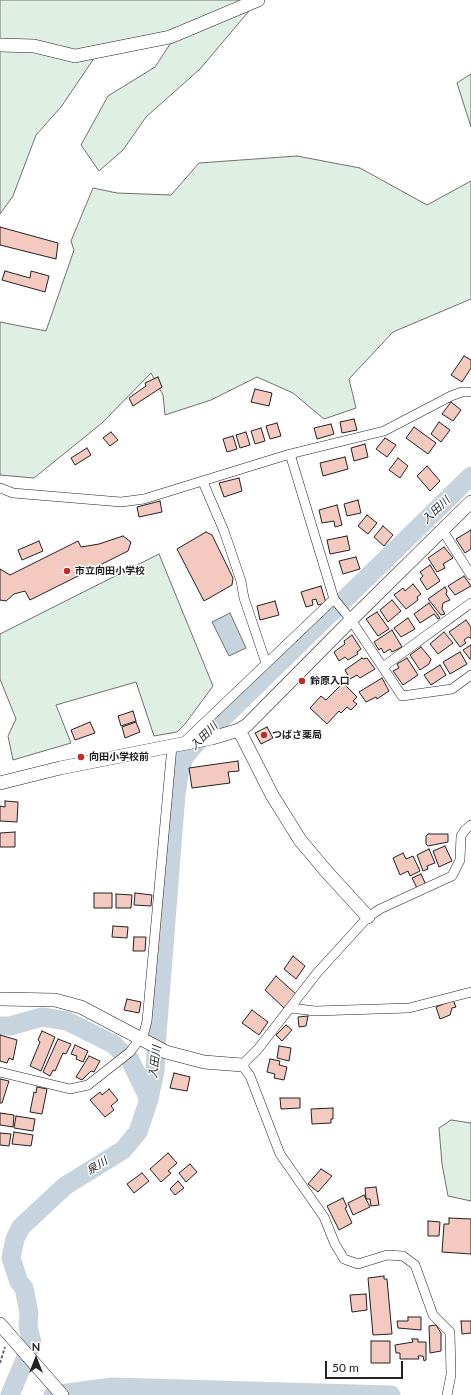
<!DOCTYPE html>
<html>
<head>
<meta charset="utf-8">
<style>
	body { margin:0 }
	#map { position:relative; width:471px; height:1395px; overflow:hidden; background:#fff; font-family:Lato,sans-serif }
	canvas { display:block }
	.north { position:absolute; left:16px; top:1339px; width:40px; height:40px; -webkit-text-stroke:3px #fff; paint-order:stroke; rotate:0deg; font-size:11px; font-weight:700; line-height:16px; text-align:center; color:#222 }
	.north::after { content:''; display:block; margin:auto; width:14px; height:18px; background:#222; clip-path:polygon(50% 0,100% 100%,50% 72%,0 100%) }
	.scale { position:absolute; left:325px; top:1361px; width:78px; height:18px; box-sizing:border-box; border:2px solid #222; border-top:0; padding-left:5px; font-size:12px; line-height:14px; white-space:nowrap; color:#222; -webkit-text-stroke:3px #fff; paint-order:stroke }
</style>
</head>
<body>
<div id="map">
<canvas width="471" height="1395"></canvas>
<div class="north">N</div>
<div class="scale">50 m</div>
</div>
<script>
const c = document.querySelector('canvas').getContext('2d');
c.lineJoin = 'round';
function fillPath(path, color) { c.fillStyle = color; c.fill(path, 'evenodd'); }
const toPath = rows => new Path2D(rows.map(r => 'M' + r).join(''));
function strokePath(path, color, width, dash) { c.strokeStyle = color; c.lineWidth = width; c.lineCap = dash ? 'butt' : 'round'; c.setLineDash(dash || []); c.stroke(path); }
function drawText(font, color, halo, rows, align = 'center') {
  c.font = font + ' Lato,"Noto Sans JP",sans-serif'; c.lineWidth = 3; c.setLineDash([]); c.textBaseline = 'middle'; c.strokeStyle = halo; c.fillStyle = color; for (const [text, x, y, turn = 0] of rows) {
    c.save(); c.translate(x, y); c.rotate((+turn || 0) * Math.PI / 180); c.textAlign = isNaN(turn) ? turn : align; if (halo) c.strokeText(text, 0, 0); c.fillText(text, 0, 0); c.restore();
  }
}
const green = toPath([
	[0,0,246,0,249,11,200,69,146,117,123,150,99,171,81,145,108,96,155,67,174,38,99,51,61,107,36,135,13,196,0,214,0,0],
	[471,74,471,127,457,83,471,74],
	[297,156,360,168,427,205,471,181,471,299,393,332,349,379,356,408,324,419,293,393,257,377,211,400,165,415,163,395,151,373,102,423,34,478,0,475,0,322,46,331,74,250,71,241,93,188,117,193,171,195,199,163,297,156],
	[159,554,213,686,185,724,177,732,154,736,136,682,56,705,71,743,13,760,8,736,16,719,0,679,0,634,159,554],
	[451,1120,471,1123,471,1201,448,1196,442,1164,439,1128,451,1120]
]);
const water = toPath([
	[230,613,246,648,229,656,212,622,230,613]
]);
const river = toPath([
	[0,1026,10,1026,42,1017,67,1021,113,1044,130,1060,149,1099],
	[10,1395,32,1343,28,1326,29,1313,24,1288,19,1282,11,1258,15,1239,21,1227,65,1186,123,1150,138,1132,149,1099,155,1071,157,1035,176,794,180,768,185,756,207,731,225,716,471,476],
	[53,1395,112,1387,391,1395]
]);
const building = toPath([
	[0,227,58,243,56,259,0,245,0,227],
	[5,271,30,278,31,271,49,276,45,292,2,280,5,271],
	[464,356,471,360,471,368,462,382,451,375,464,356],
	[158,377,162,387,133,406,129,398,146,386,145,383,158,377],
	[255,389,272,393,269,406,251,402,255,389],
	[451,402,461,410,453,421,442,414,451,402],
	[354,419,357,430,342,433,340,422,354,419],
	[439,422,450,430,441,442,431,434,439,422],
	[277,423,281,436,270,439,266,426,277,423],
	[331,424,334,434,317,439,314,428,331,424],
	[414,427,436,443,428,454,406,438,414,427],
	[261,428,265,441,255,444,251,431,261,428],
	[111,432,118,440,110,446,103,438,111,432],
	[246,432,250,445,240,448,236,435,246,432],
	[233,436,237,449,227,452,223,439,233,436],
	[385,438,396,445,387,457,376,449,385,438],
	[365,444,368,457,354,461,351,448,365,444],
	[87,448,91,455,75,465,71,458,87,448],
	[345,457,348,469,323,476,320,463,345,457],
	[398,458,408,466,400,478,389,470,398,458],
	[427,466,440,481,430,491,417,476,427,466],
	[239,478,242,491,224,497,219,483,239,478],
	[358,500,361,513,347,516,344,504,358,500],
	[160,501,162,512,139,517,137,507,160,501],
	[337,505,342,525,335,527,334,521,322,523,319,510,337,505],
	[367,515,377,523,368,534,358,526,367,515],
	[383,526,393,535,384,546,374,537,383,526],
	[471,530,471,549,465,553,456,539,471,530],
	[206,532,212,535,233,578,232,585,204,601,177,549,206,532],
	[123,536,131,542,128,551,30,600,25,591,14,594,6,601,0,600,0,569,10,575,78,541,81,547,99,544,123,536],
	[347,536,350,550,330,554,327,540,347,536],
	[39,541,43,551,22,560,18,550,39,541],
	[444,547,453,558,443,564,445,568,437,572,428,558,444,547],
	[356,557,360,569,343,574,339,561,356,557],
	[430,565,440,581,427,590,420,579,423,576,420,572,430,565],
	[464,576,471,586,455,595,448,586,464,576],
	[413,584,421,594,417,597,418,600,406,609,394,595,403,588,405,591,413,584],
	[321,586,326,603,318,605,316,599,312,600,313,605,306,607,301,592,321,586],
	[445,587,447,591,446,594,450,600,443,603,442,609,445,614,441,615,428,599,445,587],
	[392,600,401,611,388,622,380,610,392,600],
	[275,601,279,615,260,620,257,606,275,601],
	[429,603,440,618,438,619,434,614,420,623,414,614,429,603],
	[377,612,389,629,378,636,366,619,377,612],
	[408,618,415,629,401,637,394,628,408,618],
	[466,620,471,627,471,638,468,637,464,640,466,643,460,647,449,632,466,620],
	[392,630,402,647,392,652,390,649,384,653,381,648,379,650,374,642,392,630],
	[444,632,453,643,438,654,430,644,444,632],
	[352,635,361,649,357,652,358,654,348,660,345,657,339,661,334,652,345,644,344,641,352,635],
	[471,645,471,659,470,659,463,650,471,645],
	[421,647,431,659,429,664,420,670,410,655,421,647],
	[460,652,467,664,450,674,443,662,460,652],
	[362,658,363,659,367,658,375,669,360,678,357,675,350,679,345,670,362,658],
	[407,658,418,675,403,685,393,671,399,668,397,664,407,658],
	[440,665,446,675,431,685,424,675,440,665],
	[382,678,389,691,377,699,376,697,366,702,359,692,382,678],
	[343,683,357,697,353,701,357,704,351,710,347,707,341,713,339,711,327,724,310,708,321,696,326,700,343,683],
	[133,711,136,721,121,726,118,716,133,711],
	[90,722,95,733,75,740,71,730,90,722],
	[136,722,140,732,125,738,122,727,136,722],
	[267,727,273,738,261,744,255,733,267,727],
	[238,761,239,771,228,772,230,783,192,788,189,768,238,761],
	[5,801,18,802,17,822,0,821,0,806,5,807,5,801],
	[15,832,15,847,0,847,0,833,15,832],
	[428,834,448,834,448,842,428,846,426,844,426,836,428,834],
	[445,846,452,861,439,867,433,851,445,846],
	[429,849,435,863,427,866,428,869,423,871,417,855,429,849],
	[403,853,406,859,413,856,420,871,410,876,408,871,400,875,393,858,403,853],
	[421,874,426,885,417,888,412,878,421,874],
	[94,893,112,893,112,908,94,908,94,893],
	[135,893,152,895,151,906,134,905,135,893],
	[116,894,132,895,131,908,116,908,116,894],
	[113,926,128,927,127,938,112,937,113,926],
	[134,937,146,937,145,951,133,951,134,937],
	[293,956,305,966,296,979,284,969,293,956],
	[276,976,297,995,284,1008,265,990,276,976],
	[127,999,141,1002,139,1013,124,1010,127,999],
	[453,1000,456,1007,452,1008,450,1015,440,1019,436,1007,453,1000],
	[252,1010,268,1022,259,1035,242,1023,252,1010],
	[308,1016,306,1026,299,1027,298,1017,308,1016],
	[286,1025,292,1030,282,1041,276,1035,286,1025],
	[42,1031,55,1037,41,1071,30,1066,40,1042,38,1040,42,1031],
	[0,1035,17,1040,13,1060,9,1058,7,1063,0,1061,0,1035],
	[58,1039,71,1044,66,1054,63,1053,55,1071,53,1070,50,1076,43,1072,58,1039],
	[75,1045,88,1051,83,1062,76,1059,77,1056,71,1054,75,1045],
	[279,1046,291,1048,289,1061,277,1058,279,1046],
	[89,1056,100,1061,94,1072,91,1071,82,1080,76,1077,89,1056],
	[270,1059,280,1061,279,1065,287,1067,284,1080,274,1078,275,1074,267,1072,270,1059],
	[174,1073,190,1077,187,1091,170,1088,174,1073],
	[0,1079,9,1081,2,1103,0,1103,0,1079],
	[37,1087,47,1089,42,1114,30,1112,34,1092,36,1093,37,1087],
	[109,1089,118,1100,111,1106,114,1110,105,1117,90,1100,100,1092,102,1095,109,1089],
	[280,1098,300,1098,300,1108,281,1109,280,1098],
	[333,1108,333,1119,331,1119,331,1123,312,1124,311,1109,333,1108],
	[0,1113,14,1115,13,1127,0,1125,0,1113],
	[16,1116,35,1119,33,1131,14,1128,16,1116],
	[14,1132,33,1135,31,1146,12,1144,14,1132],
	[0,1133,11,1134,9,1146,0,1145,0,1133],
	[168,1153,177,1163,168,1171,171,1173,161,1182,150,1169,168,1153],
	[190,1164,197,1172,186,1182,179,1173,190,1164],
	[321,1169,332,1176,318,1192,308,1184,321,1169],
	[142,1173,149,1181,134,1193,127,1184,142,1173],
	[178,1181,184,1188,175,1195,170,1189,178,1181],
	[376,1187,379,1205,371,1206,370,1199,366,1199,365,1188,376,1187],
	[364,1195,370,1207,353,1215,348,1203,364,1195],
	[343,1198,347,1207,345,1208,352,1223,339,1230,327,1206,343,1198],
	[449,1218,471,1219,471,1254,442,1252,444,1224,449,1224,449,1218],
	[428,1221,440,1222,439,1236,428,1236,428,1221],
	[384,1276,384,1279,387,1279,392,1334,373,1335,368,1278,384,1276],
	[366,1294,367,1310,352,1312,350,1295,366,1294],
	[408,1317,421,1317,421,1330,398,1328,397,1321,408,1321,408,1317],
	[461,1321,471,1321,471,1333,462,1334,461,1321],
	[436,1325,441,1333,441,1351,430,1353,429,1326,436,1325],
	[412,1339,418,1339,418,1342,426,1342,426,1360,424,1361,423,1356,418,1356,419,1359,400,1359,400,1353,396,1353,395,1345,413,1342,412,1339],
	[371,1341,390,1341,390,1363,371,1363,371,1341]
]);
const path = toPath([
	[0,1363,5,1347]
]);
const street = toPath([
	[290,454,334,599,351,620,402,696,452,689,471,675],
	[203,482,224,531,241,581,244,598,266,663],
	[0,488,13,493,121,502,144,499,290,454,384,431,451,396,462,392,471,392],
	[443,531,471,575],
	[383,667,471,603],
	[183,743,334,599],
	[291,1008,315,1011,409,1008,471,992],
	[0,1072,70,1089,88,1085,130,1052,144,1033,147,1021,172,746],
	[447,1395,451,1375,450,1332,433,1315,415,1265,403,1256,387,1255,358,1264,344,1259,335,1244,324,1217,280,1154,250,1076,242,1065,258,1049,317,973,368,917,380,909,452,876,460,860,461,836,465,830,471,825]
]);
const secondary = toPath([
	[0,45,34,46,75,56,170,37,258,0],
	[239,730,272,795,300,840,326,871,368,917],
	[0,783,60,768,212,738,239,730,247,725,351,620,471,502],
	[0,999,55,1000,81,1007,166,1052,204,1062,242,1065],
	[0,1324,62,1395]
]);
const markers = [
	[67,571,4,"#c62828"],
	[302,681,4,"#c62828"],
	[264,735,4,"#c62828"],
	[81,757,4,"#c62828"]
];
const poiNames = [
	["市立向田小学校",75,571],
	["鈴原入口",310,681],
	["つばさ薬局",272,735],
	["向田小学校前",89,757]
];
const waterNames = [
	["入田川",436,510,-44],
	["入田川",204,736,-45],
	["入田川",155,1062,-83],
	["泉川",97,1166,-32]
];
fillPath(green, '#e0efe3');
strokePath(green, '#6f6f6f', 1);
fillPath(water, '#c7d3dd');
strokePath(water, '#6f6f6f', 1);
strokePath(river, '#c7d3dd', 19);
fillPath(building, '#f3c9c0');
strokePath(building, '#222', 1);
strokePath(street, '#222', 10);
strokePath(secondary, '#222', 14);
strokePath(path, '#646464', 2, [3, 2]);
strokePath(street, '#fff', 9);
strokePath(secondary, '#fff', 13);
for (const [x, y, r, color] of markers) { const dot = new Path2D(); dot.arc(x, y, r, 0, 2 * Math.PI); c.fillStyle = color; c.fill(dot); strokePath(dot, '#fff', 1.5); }
drawText('bold 10px', '#222', '#fff', poiNames, 'left');
drawText('italic 11px', '#222', '#fff', waterNames);
</script>
</body>
</html>
